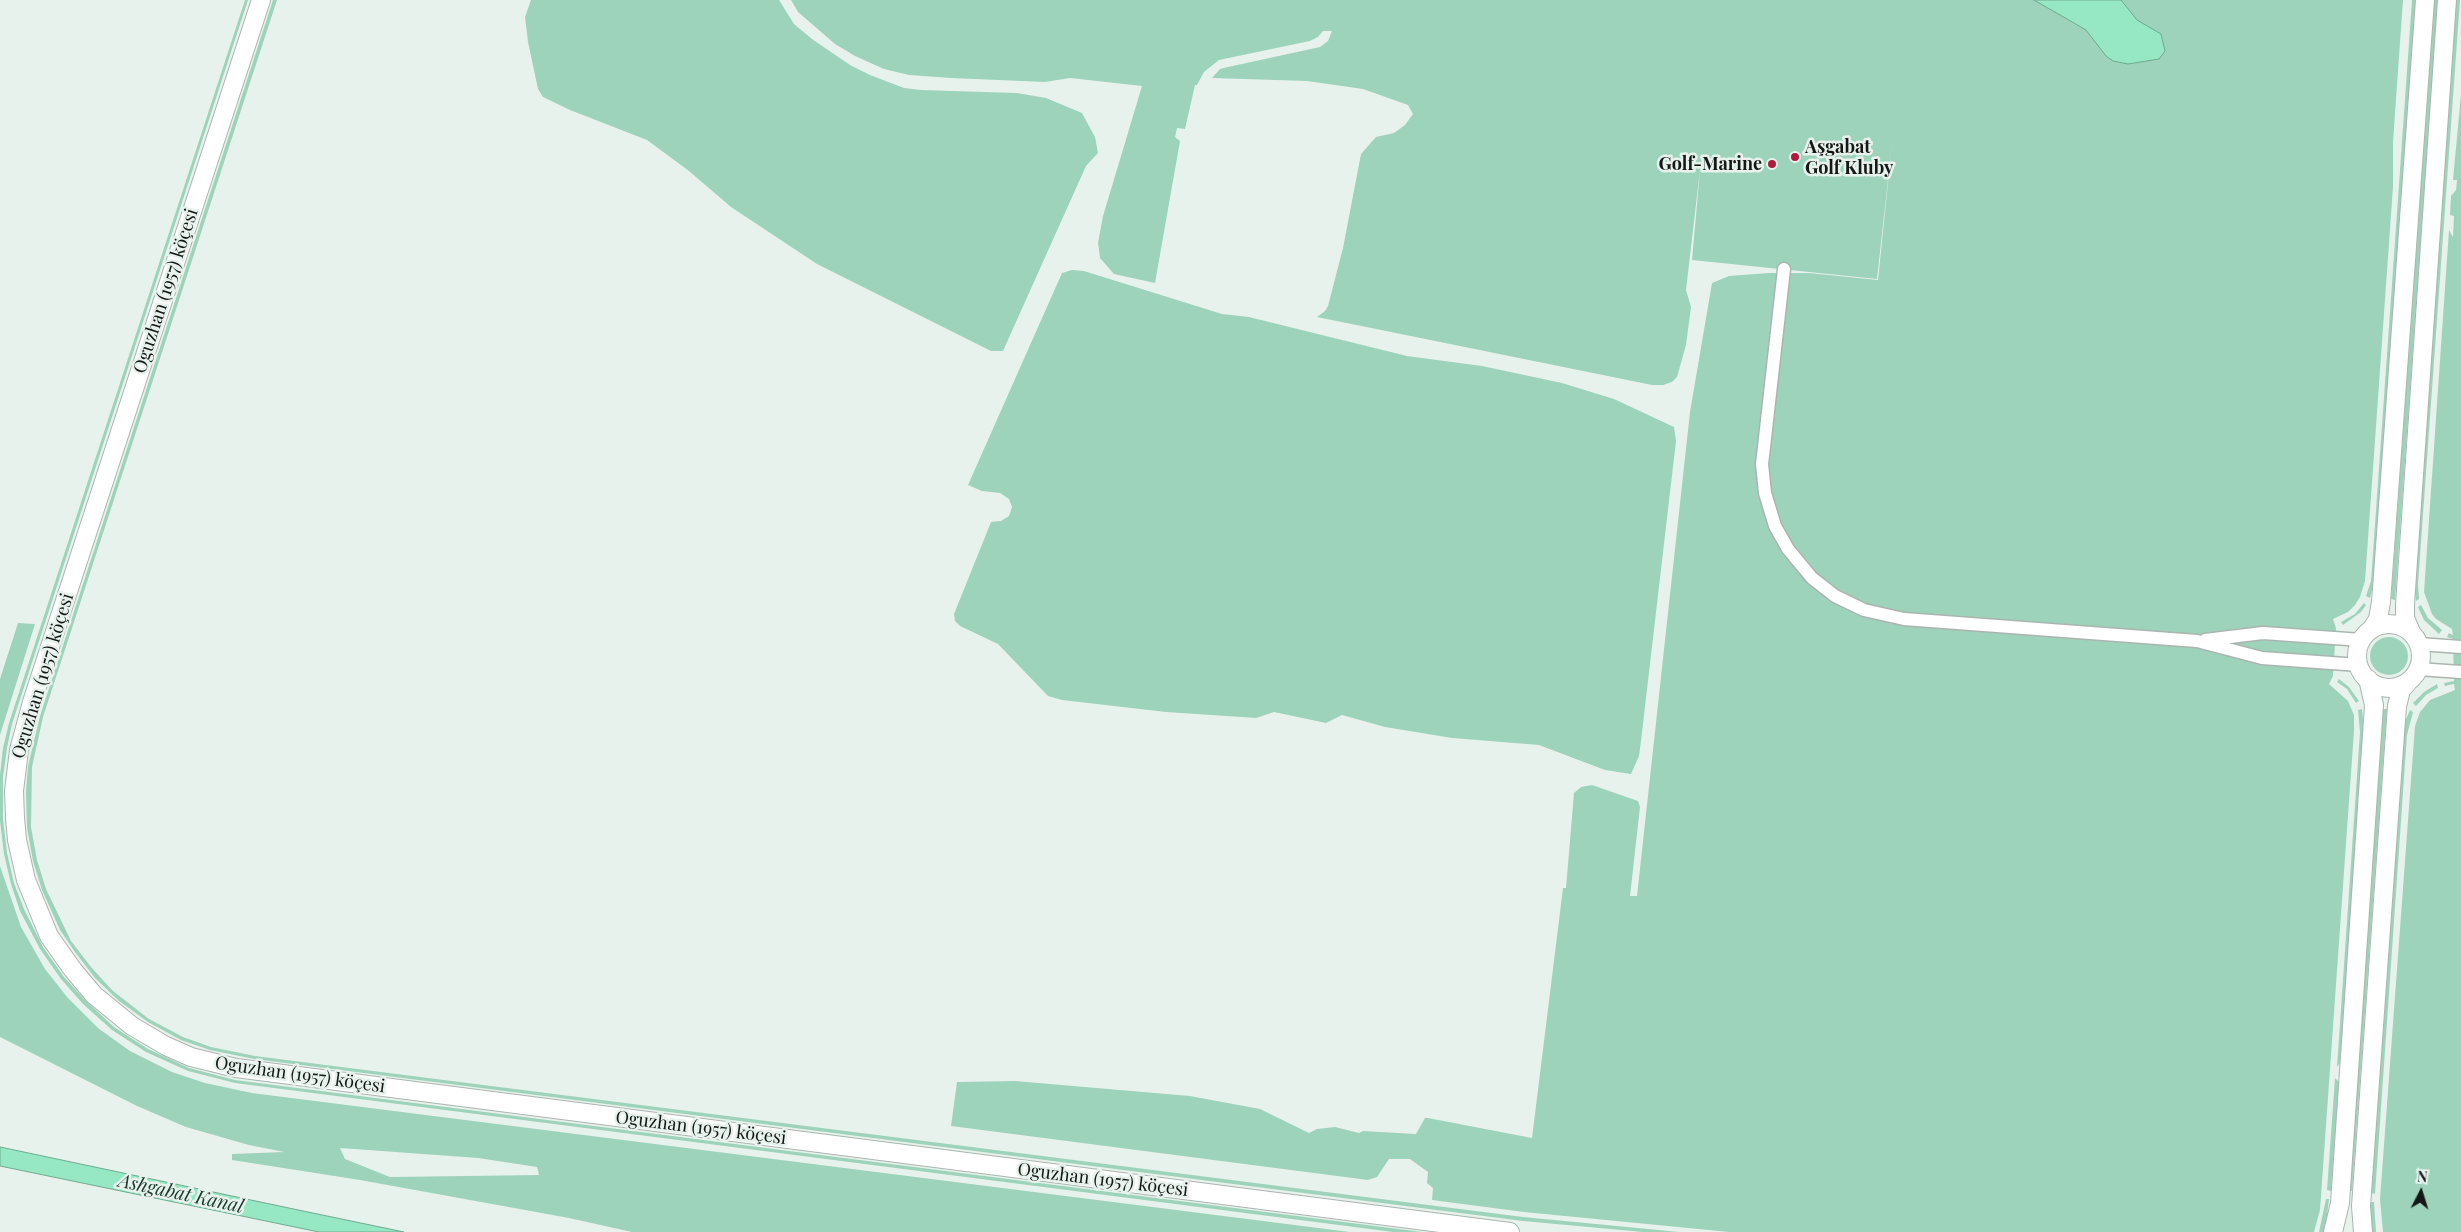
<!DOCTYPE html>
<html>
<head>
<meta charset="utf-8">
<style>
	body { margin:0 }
	#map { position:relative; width:2461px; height:1232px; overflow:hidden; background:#e8f2ed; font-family:"Playfair Display",serif }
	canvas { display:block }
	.north { position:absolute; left:2396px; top:1167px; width:50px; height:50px; -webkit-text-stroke:4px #e8f2ed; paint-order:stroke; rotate:5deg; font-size:14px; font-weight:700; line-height:20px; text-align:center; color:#151816 }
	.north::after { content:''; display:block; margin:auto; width:18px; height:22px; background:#151816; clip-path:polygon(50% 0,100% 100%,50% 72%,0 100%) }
</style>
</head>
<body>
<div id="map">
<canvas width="2461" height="1232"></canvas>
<div class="north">N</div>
</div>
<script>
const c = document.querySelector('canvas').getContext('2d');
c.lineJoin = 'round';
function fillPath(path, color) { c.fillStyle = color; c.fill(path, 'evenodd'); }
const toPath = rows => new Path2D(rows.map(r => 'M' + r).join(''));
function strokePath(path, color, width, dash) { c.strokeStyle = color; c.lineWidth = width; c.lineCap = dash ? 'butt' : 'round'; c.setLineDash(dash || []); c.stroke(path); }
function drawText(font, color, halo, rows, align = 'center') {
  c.font = font + ' "Playfair Display",serif'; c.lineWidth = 5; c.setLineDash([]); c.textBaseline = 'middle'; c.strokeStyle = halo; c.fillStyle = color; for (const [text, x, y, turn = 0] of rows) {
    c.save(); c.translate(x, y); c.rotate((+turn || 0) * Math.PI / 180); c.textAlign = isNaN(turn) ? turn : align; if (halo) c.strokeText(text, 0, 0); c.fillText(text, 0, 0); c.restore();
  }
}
const green = toPath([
	[245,0,248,0,12,724,7,748,3,777,3,819,7,853,14,883,24,909,43,947,64,977,86,1001,114,1027,148,1049,189,1068,235,1080,1422,1232,1393,1232,235,1083,188,1071,146,1052,112,1030,83,1004,61,979,40,949,20,911,11,884,4,854,0,821,0,775,3,748,9,723],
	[273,0,277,0,43,717,32,767,31,827,37,860,46,889,71,941,91,967,113,991,149,1019,183,1037,211,1047,255,1056,1523,1217,1679,1232,1643,1232,1523,1221,254,1059,210,1050,181,1040,148,1022,119,1001,95,978,75,952,60,930,42,890,33,861,27,828,26,791,28,766,40,716],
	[531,0,779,0,794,24,812,39,850,65,870,75,904,88,921,90,1017,93,1046,98,1082,113,1095,137,1098,153,1086,166,1003,351,991,351,817,264,731,207,689,171,647,140,570,110,543,97,538,89,528,42,525,17],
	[791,0,2403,0,2393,142,2393,187,2365,581,2360,597,2355,605,2348,612,2333,619,2336,628,2333,676,2329,684,2348,701,2354,715,2354,731,2320,1210,2314,1232,1729,1232,1524,1212,1432,1200,1433,1188,1427,1183,1428,1172,1410,1159,1389,1159,1377,1177,1368,1180,951,1126,957,1082,1015,1081,1190,1096,1260,1109,1309,1133,1317,1129,1335,1127,1359,1133,1363,1131,1416,1134,1425,1118,1428,1118,1532,1138,1563,888,1566,888,1574,793,1581,787,1592,785,1638,801,1640,807,1630,896,1637,896,1690,412,1712,283,1729,276,1769,273,1809,273,1878,280,1892,144,1877,279,1692,260,1700,170,1688,273,1686,290,1691,307,1686,345,1677,377,1672,382,1663,385,1652,385,1317,317,1325,311,1328,306,1343,248,1361,154,1376,137,1394,133,1405,125,1413,114,1408,105,1363,89,1307,81,1212,78,1220,69,1228,67,1320,47,1328,41,1332,31,1323,31,1318,37,1310,41,1219,60,1204,72,1197,85,1195,85,1185,129,1177,128,1175,137,1180,141,1155,283,1114,274,1100,258,1098,243,1103,216,1142,86,1070,78,1045,82,951,78,909,75,884,69,855,56,835,44,798,12],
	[2412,0,2416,0,2374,582,2370,598,2366,596,2371,581],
	[2434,0,2438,0,2395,600,2391,599],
	[2456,0,2460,0,2418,584,2419,599,2416,601,2414,584],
	[2461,94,2461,1232,2383,1232,2380,1199,2415,726,2420,712,2430,700,2455,690,2454,684,2445,686,2444,683,2454,681,2453,639,2447,637,2449,633,2453,635,2452,629,2436,619,2432,614,2424,592,2449,230,2453,237,2454,216,2450,215,2451,196,2456,190,2457,180,2453,180],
	[1072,270,1084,271,1222,314,1249,317,1407,356,1482,366,1562,383,1614,399,1674,427,1676,441,1641,741,1639,756,1631,774,1605,770,1539,745,1452,738,1385,727,1342,715,1326,723,1274,712,1256,718,1166,712,1062,700,1048,696,998,644,960,626,955,621,954,614,991,522,1001,521,1009,516,1012,507,1009,499,1000,493,982,491,968,485,1062,273],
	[2364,603,2366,605,2361,612,2343,625,2341,622,2355,614],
	[2421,605,2428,618,2442,630,2439,634,2424,620,2418,607],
	[18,623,35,624,0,735,0,679],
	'2370 656a19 19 0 1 1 38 0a19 19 0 1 1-38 0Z',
	[2339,679,2349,687,2359,701,2356,703,2347,689,2337,682],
	[2437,684,2438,688,2426,695,2416,706,2413,703,2424,692],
	[2362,709,2364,732,2340,1063,2337,1067,2360,732,2358,710],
	[2383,709,2387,709,2352,1191,2349,1191],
	[2410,710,2413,712,2407,735,2375,1194,2371,1193,2403,735,2404,724],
	[0,866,21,927,45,969,68,998,98,1028,130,1051,172,1072,205,1083,252,1093,1350,1232,632,1232,569,1218,360,1180,232,1160,232,1154,284,1152,249,1145,186,1127,137,1106,0,1037],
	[340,1148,478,1158,537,1167,539,1175,390,1177,345,1159],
	[2335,1078,2339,1082,2331,1191,2327,1190],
	[2326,1199,2329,1199,2326,1224,2323,1232,2319,1232],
	[2370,1202,2374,1202,2376,1232,2372,1232,2371,1225]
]);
const water = toPath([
	[2034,0,2121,0,2137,20,2161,34,2165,51,2159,59,2128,64,2113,61,2106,56,2086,30,2034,0],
	[0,1147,303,1211,404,1232,319,1232,0,1166,0,1147]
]);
const street = toPath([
	[1784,269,1764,447,1762,464,1765,493,1775,526,1788,549,1812,578,1835,596,1864,610,1904,619,2197,641,2262,658,2359,665],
	[2205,640,2263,633,2362,640],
	[2419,644,2461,647],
	[2418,669,2461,672]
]);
const secondary = toPath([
	[261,0,32,702,19,750,14,791,15,818,17,840,26,880,49,936,73,970,94,995,132,1026,166,1046,191,1057,236,1068,1510,1232],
	'2357 656a32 32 0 1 1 64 0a32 32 0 1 1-64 0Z',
	[2371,630,2378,619,2381,602,2425,0],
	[2411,632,2405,618,2405,604,2447,0],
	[2333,1232,2340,1203,2374,705,2368,679],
	[2363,1232,2361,1206,2397,706,2401,690,2408,682]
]);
const markers = [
	[1795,157,5,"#ae1a3e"],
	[1772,164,5,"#ae1a3e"]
];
const poiNames = [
	["Aşgabat",1805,147],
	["Golf Kluby",1805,168],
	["Golf-Marine",1762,164,"right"]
];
const streetNames = [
	["Oguzhan (1957) köçesi",166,291,-72],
	["Oguzhan (1957) köçesi",43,676,-73],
	["Oguzhan (1957) köçesi",300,1075,8],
	["Oguzhan (1957) köçesi",701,1128,7],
	["Oguzhan (1957) köçesi",1103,1180,7]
];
const waterNames = [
	["Ashgabat Kanal",181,1194,12]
];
fillPath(green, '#9ed3bb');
fillPath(water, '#96e8c4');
strokePath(water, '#6faa90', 1);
strokePath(street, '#abb5b0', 15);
strokePath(secondary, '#abb5b0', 20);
strokePath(street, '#fff', 12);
strokePath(secondary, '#fff', 18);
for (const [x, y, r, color] of markers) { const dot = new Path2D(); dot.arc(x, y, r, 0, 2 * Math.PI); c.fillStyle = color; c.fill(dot); strokePath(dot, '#e8f2ed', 2); }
drawText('bold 18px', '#151816', '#e8f2ed', poiNames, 'left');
drawText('18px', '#151816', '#e8f2ed', streetNames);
drawText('italic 19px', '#193d2f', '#e8f2ed', waterNames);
</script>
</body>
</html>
